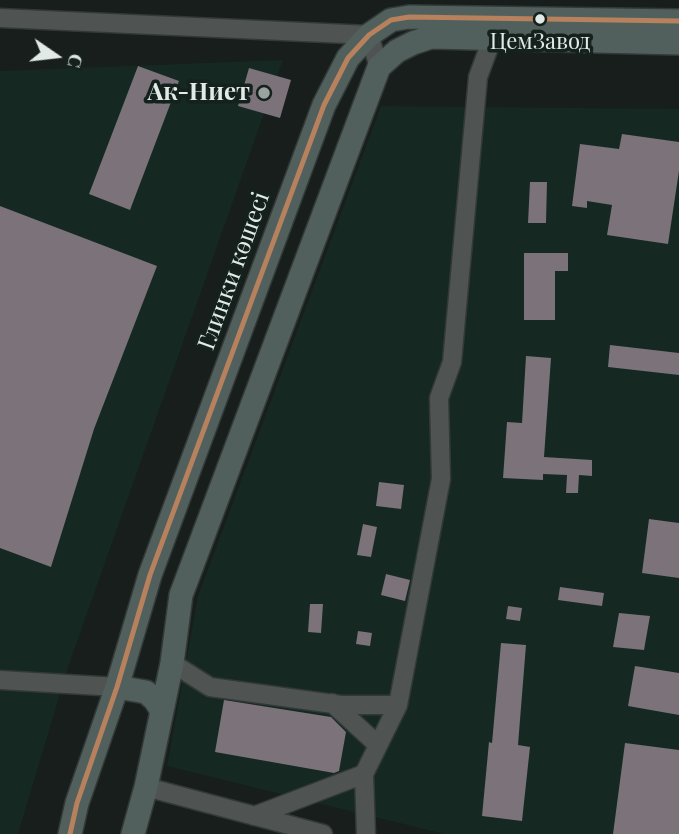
<!DOCTYPE html>
<html>
<head>
<meta charset="utf-8">
<style>
	body { margin:0 }
	#map { position:relative; width:679px; height:834px; overflow:hidden; background:#171e1c; font-family:"Playfair Display",serif }
	canvas { display:block }
	.north { position:absolute; left:21px; top:21px; width:70px; height:70px; -webkit-text-stroke:5px #14211d; paint-order:stroke; rotate:104deg; font-size:19px; font-weight:700; line-height:28px; text-align:center; color:#e1eae7 }
	.north::after { content:''; display:block; margin:auto; width:24px; height:32px; background:#e1eae7; clip-path:polygon(50% 0,100% 100%,50% 72%,0 100%) }
</style>
</head>
<body>
<div id="map">
<canvas width="679" height="834"></canvas>
<div class="north">С</div>
</div>
<script>
const c = document.querySelector('canvas').getContext('2d');
c.lineJoin = 'round';
function fillPath(path, color) { c.fillStyle = color; c.fill(path, 'evenodd'); }
const toPath = rows => new Path2D(rows.map(r => 'M' + r).join(''));
function strokePath(path, color, width, dash) { c.strokeStyle = color; c.lineWidth = width; c.lineCap = dash ? 'butt' : 'round'; c.setLineDash(dash || []); c.stroke(path); }
function drawText(font, color, halo, rows, align = 'center') {
  c.font = font + ' "Playfair Display",serif'; c.lineWidth = 7; c.setLineDash([]); c.textBaseline = 'middle'; c.strokeStyle = halo; c.fillStyle = color; for (const [text, x, y, turn = 0] of rows) {
    c.save(); c.translate(x, y); c.rotate((+turn || 0) * Math.PI / 180); c.textAlign = isNaN(turn) ? turn : align; if (halo) c.strokeText(text, 0, 0); c.fillText(text, 0, 0); c.restore();
  }
}
const built = toPath([
	[283,60,67,670,18,834,0,834,0,71],
	[381,106,679,109,679,834,444,834,167,766,198,596]
]);
const building = toPath([
	[138,66,179,81,130,210,89,194],
	[249,68,291,80,280,118,238,106],
	[622,134,679,142,679,171,668,244,607,235,612,205,587,201,587,208,572,206,580,144,619,149],
	[530,182,547,182,546,223,528,223],
	[0,206,157,266,94,429,51,567,0,548],
	[524,253,568,253,568,271,555,271,555,320,524,320],
	[610,345,679,353,679,375,608,367],
	[526,356,551,358,544,457,592,460,592,476,579,475,578,493,566,493,567,475,543,474,543,480,503,478,507,422,522,423],
	[379,482,404,485,401,509,376,506],
	[649,519,679,523,679,578,642,573],
	[363,524,377,527,371,557,357,555],
	[386,574,410,580,405,601,381,595],
	[560,587,604,593,602,606,558,600],
	[310,604,323,604,321,633,308,632],
	[508,606,522,608,520,621,506,619],
	[619,613,650,616,644,650,613,647],
	[358,631,372,633,370,646,356,644],
	[501,643,526,645,518,745,530,747,522,821,482,816,489,742,492,743],
	[635,666,679,673,679,715,628,706],
	[224,700,331,717,346,732,339,771,334,773,215,752],
	[625,743,679,750,679,834,613,834]
]);
const minor = toPath([
	[0,18,369,35,379,67],
	[172,663,210,687,341,705,398,705],
	[0,680,117,687],
	[332,703,378,745],
	[146,787,323,834],
	[254,816,364,774],
	[366,834,364,774,398,705,441,479,439,398,452,362,478,77,492,39]
]);
const major = toPath([
	[117,687,146,692,155,700,162,711],
	[70,834,77,803,117,687,150,575,324,105,348,58,369,35,391,20,409,17,679,21],
	[133,834,146,787,162,711,172,663,181,595,379,67,397,51,413,43,431,37,679,43]
]);
const bus1 = toPath([
	[70,834,77,803,117,687,150,575,324,105,348,58,369,35,391,20,409,17,679,21]
]);
const markers = [
	[540,19,6,"#e1eae7"],
	[264,93,7,"#9aa3a0"]
];
const busNames = [
	["ЦемЗавод",540,42]
];
const poiNames = [
	["Ак-Ниет",250,93]
];
const streetNames = [
	["Глинки көшесі",234,271,-70]
];
fillPath(built, '#152822');
fillPath(building, '#7b727a');
strokePath(minor, '#333937', 21);
strokePath(major, '#333937', 26);
strokePath(minor, '#4f5452', 18);
strokePath(major, '#52605d', 23);
strokePath(bus1, '#b6815c', 5);
for (const [x, y, r, color] of markers) { const dot = new Path2D(); dot.arc(x, y, r, 0, 2 * Math.PI); c.fillStyle = color; c.fill(dot); strokePath(dot, '#14211d', 2.5); }
drawText('22px', '#e1eae7', '#14211d', busNames);
drawText('bold 24px', '#e1eae7', '#14211d', poiNames, 'right');
drawText('24px', '#e1eae7', '#14211d', streetNames);
</script>
</body>
</html>
